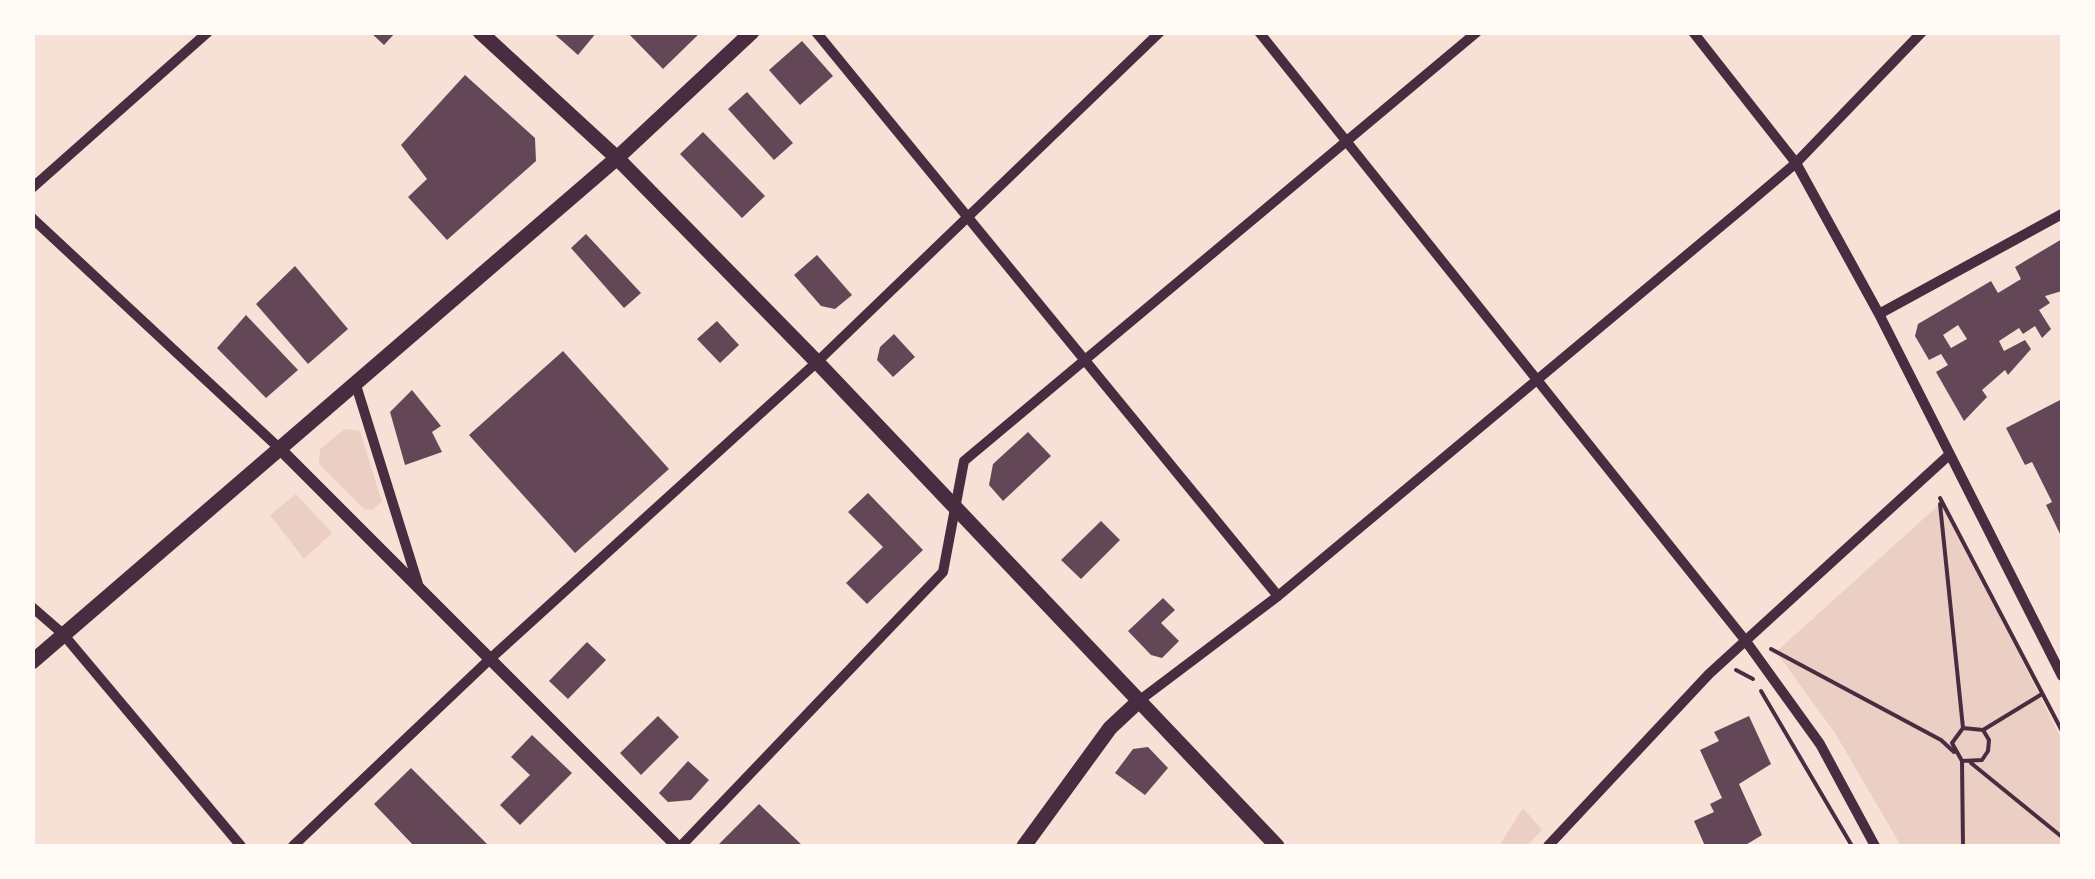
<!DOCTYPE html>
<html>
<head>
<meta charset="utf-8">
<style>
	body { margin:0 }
	#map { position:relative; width:2095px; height:879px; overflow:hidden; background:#f7e1d7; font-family:"Times New Roman",serif }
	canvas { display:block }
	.frame { position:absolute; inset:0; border:35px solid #fffaf5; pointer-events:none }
</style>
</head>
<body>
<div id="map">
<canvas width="2095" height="879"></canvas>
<div class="frame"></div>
</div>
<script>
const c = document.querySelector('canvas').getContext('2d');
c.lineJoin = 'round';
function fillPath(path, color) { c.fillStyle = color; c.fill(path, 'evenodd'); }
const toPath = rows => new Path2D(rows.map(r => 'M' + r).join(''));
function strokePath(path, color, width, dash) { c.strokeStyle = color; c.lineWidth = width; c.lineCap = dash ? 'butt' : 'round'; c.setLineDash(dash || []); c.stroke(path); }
const green = toPath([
	[345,429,360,431,382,502,372,510,364,509,319,464,320,449],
	[296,494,332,533,304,559,270,515],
	[1942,502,2062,740,2062,846,1901,846,1835,733,1776,652],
	[1523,808,1542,830,1527,846,1499,846]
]);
const building = toPath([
	[370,32,396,32,384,45],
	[552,32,597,32,578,55],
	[627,32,701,32,663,69],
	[802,41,833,76,800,105,769,70],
	[465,75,535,138,536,161,447,240,408,197,427,179,401,145],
	[747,92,793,143,774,160,728,109],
	[703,132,765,196,742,218,680,154],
	[586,234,641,293,624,308,571,248],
	[2062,239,2062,291,2045,296,2050,303,2039,310,2051,329,2042,338,2035,326,2023,334,2019,328,1999,341,2004,351,2025,340,2031,349,2008,375,2005,370,1982,390,1987,397,1964,421,1936,372,1948,365,1941,354,1929,360,1915,336,1918,324,1991,281,1998,293,2021,279,2015,267],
	[1958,325,1967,339,1951,348,1943,335],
	[817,255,852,295,835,309,821,306,794,275],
	[295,266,348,329,308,364,256,304],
	[246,315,298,370,266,398,217,348],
	[717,321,739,345,720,363,697,339],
	[894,334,915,357,893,377,877,360,880,347],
	[563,351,669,469,575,553,469,435],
	[412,390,441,426,432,432,442,452,405,465,390,412],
	[2062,399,2062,538,2046,505,2052,502,2032,462,2025,465,2006,428],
	[1028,432,1051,456,1003,501,989,485,993,464],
	[868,493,923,550,867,604,846,583,883,547,848,512],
	[1101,521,1120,540,1081,579,1061,560],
	[1163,598,1175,610,1161,623,1179,641,1162,658,1151,655,1128,631],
	[587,642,606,660,568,699,549,681],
	[658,716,679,737,641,775,620,753],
	[1749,716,1771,764,1739,784,1762,835,1744,846,1705,846,1694,821,1714,812,1710,804,1722,798,1700,750,1719,741,1714,732],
	[532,735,572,773,520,825,500,805,530,775,511,757],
	[1148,747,1168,768,1145,795,1115,773,1133,749],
	[688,761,709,780,691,800,668,802,659,793],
	[411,768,489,846,414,846,374,804],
	[759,804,803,846,717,846]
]);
const path = toPath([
	[1940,498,2062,731],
	[1940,504,1963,728],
	[1771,649,1941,740,1954,752],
	[1736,670,1753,679],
	[1761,691,1852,846],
	[1983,730,2042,694],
	[1962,761,1982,760,1988,751,1989,740,1983,730,1963,728,1952,743,1962,761,1963,846],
	[1971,763,2062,837]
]);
const minor = toPath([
	[816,32,1278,596],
	[1259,32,1745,640,1820,744,1875,846],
	[1693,32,1796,163,1879,314,2062,676],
	[32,188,208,32],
	[32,218,278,447],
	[1879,314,2062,214],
	[355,382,418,584],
	[32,607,63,634,241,846],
	[1140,700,1278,596,1743,208,1796,163,1922,32],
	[293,846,490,659,817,362,1160,32],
	[681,846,943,572,964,461,1477,32],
	[1548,846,1709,674,1949,455]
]);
const tertiary = toPath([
	[278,447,677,846]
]);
const secondary = toPath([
	[480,32,617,158,817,362,1277,846],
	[32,662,617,158,752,32],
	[1024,846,1110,728,1140,700]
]);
fillPath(green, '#ebcfc5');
fillPath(building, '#644757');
strokePath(path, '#4a2c40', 4);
strokePath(minor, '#4a2c40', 10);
strokePath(tertiary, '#4a2c40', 12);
strokePath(secondary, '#4a2c40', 15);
</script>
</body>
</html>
